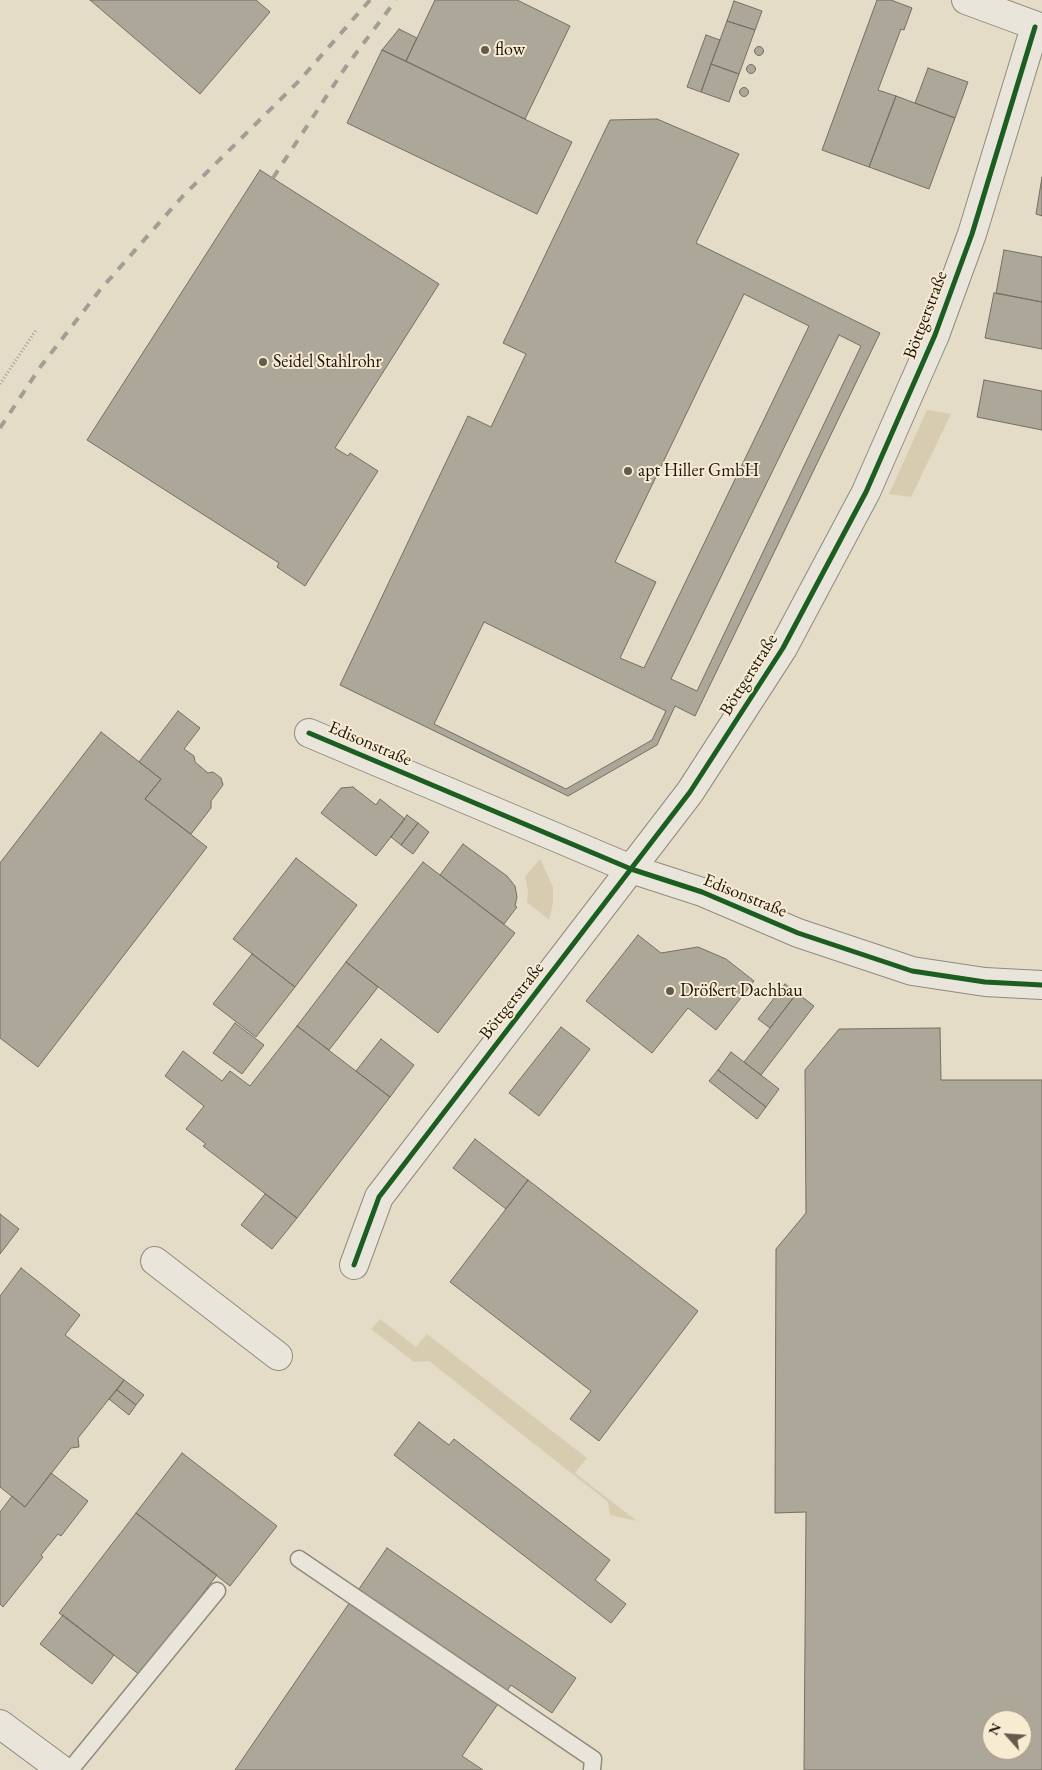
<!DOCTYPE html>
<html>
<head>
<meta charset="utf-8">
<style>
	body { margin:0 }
	#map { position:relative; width:1042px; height:1770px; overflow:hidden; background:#e5dcc7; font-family:"EB Garamond",serif }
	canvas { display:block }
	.north { position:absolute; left:982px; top:1710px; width:50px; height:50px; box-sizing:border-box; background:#f7ecd2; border:1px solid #a09683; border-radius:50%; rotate:296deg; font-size:14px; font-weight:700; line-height:20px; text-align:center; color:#1e140d }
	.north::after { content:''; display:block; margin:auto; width:18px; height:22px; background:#645a4e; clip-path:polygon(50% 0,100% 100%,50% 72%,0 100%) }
</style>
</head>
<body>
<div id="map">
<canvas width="1042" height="1770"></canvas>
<div class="north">N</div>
</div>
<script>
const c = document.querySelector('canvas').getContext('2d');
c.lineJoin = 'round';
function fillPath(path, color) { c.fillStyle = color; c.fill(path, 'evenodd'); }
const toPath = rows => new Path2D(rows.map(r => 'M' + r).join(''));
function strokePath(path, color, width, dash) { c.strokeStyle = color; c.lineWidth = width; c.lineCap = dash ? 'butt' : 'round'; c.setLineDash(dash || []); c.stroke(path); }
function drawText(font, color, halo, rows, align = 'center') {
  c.font = font + ' "EB Garamond",serif'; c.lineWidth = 4; c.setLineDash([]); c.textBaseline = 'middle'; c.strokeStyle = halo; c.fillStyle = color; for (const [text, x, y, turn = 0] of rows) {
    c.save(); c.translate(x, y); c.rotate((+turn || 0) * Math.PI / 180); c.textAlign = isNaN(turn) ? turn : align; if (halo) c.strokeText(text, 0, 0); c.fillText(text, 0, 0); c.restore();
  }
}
const green = toPath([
	[927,410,951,414,911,497,889,494],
	[540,859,553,887,553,903,549,920,527,902,528,890,525,877],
	[380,1319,416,1347,427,1334,587,1458,575,1473,637,1521,610,1515,608,1502,429,1361,414,1362,371,1329]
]);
const building = toPath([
	[90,0,256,0,270,12,200,94,90,0],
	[435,0,517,0,570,26,525,119,406,61,435,0],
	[877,0,891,0,912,8,904,30,901,29,878,90,896,96,869,167,822,150,877,0],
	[734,1,762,11,755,30,727,21,734,1],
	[727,21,755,30,739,74,711,64,727,21],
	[399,29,417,38,406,61,382,50,399,29],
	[706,35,720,40,701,92,687,87,706,35],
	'754.5 51a4.5 4.5 0 1 1 9 0a4.5 4.5 0 1 1-9 0Z',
	[382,50,572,142,537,214,347,123,382,50],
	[711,64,739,74,729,102,701,92,711,64],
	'746.5 69a4.5 4.5 0 1 1 9 0a4.5 4.5 0 1 1-9 0Z',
	[928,68,968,82,955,118,915,103,928,68],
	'739.5 92a4.5 4.5 0 1 1 9 0a4.5 4.5 0 1 1-9 0Z',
	[896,96,955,118,929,189,869,167,896,96],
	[657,119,739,154,696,243,880,333,695,716,675,706,657,745,568,796,340,685,468,416,491,427,526,354,503,343,610,120,657,119],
	[260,170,439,284,335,448,348,456,350,453,378,471,305,586,277,567,279,563,87,440,260,170],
	[1042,177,1042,216,1036,214,1042,177],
	[1004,250,1042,257,1042,302,996,293,1004,250],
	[994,293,1042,302,1042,349,985,338,994,293],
	[744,294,809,326,644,668,620,658,656,582,615,562,744,294],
	[839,335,861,346,697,691,671,679,839,335],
	[984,380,1042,391,1042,430,977,417,984,380],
	[484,622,666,711,652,740,566,789,434,724,484,622],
	[178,711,200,728,184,749,194,756,195,762,208,773,213,772,221,778,223,785,211,801,211,808,191,834,145,799,161,779,139,762,178,711],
	[101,732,161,779,145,799,207,847,38,1067,0,1038,0,863,101,732],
	[353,787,376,805,380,799,405,819,376,856,321,813,341,788,353,787],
	[407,815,418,823,401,845,391,837,407,815],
	[418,823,429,832,413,854,401,845,418,823],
	[463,844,507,876,515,886,517,897,515,906,517,907,504,924,440,875,463,844],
	[296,858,357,905,295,987,233,939,296,858],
	[423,862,515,933,438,1033,346,962,423,862],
	[638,935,661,953,698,947,726,959,754,981,716,1030,688,1008,652,1053,586,1001,638,935],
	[252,954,295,987,256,1037,213,1004,252,954],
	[346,962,378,987,329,1050,297,1026,346,962],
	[785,984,797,993,770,1028,758,1019,785,984],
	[797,993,814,1006,761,1075,744,1062,797,993],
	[235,1023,264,1045,242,1074,213,1053,235,1023],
	[297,1026,390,1097,297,1218,203,1146,206,1144,186,1129,204,1106,165,1076,183,1051,222,1081,230,1071,250,1086,297,1026],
	[561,1027,590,1049,539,1116,509,1093,561,1027],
	[940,1028,941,1080,1042,1080,1042,1770,804,1770,806,1512,775,1513,776,1249,806,1213,805,1070,839,1029,940,1028],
	[992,1720,1022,1720,1022,1750,992,1750,992,1720],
	[381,1039,414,1065,390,1097,356,1071,381,1039],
	[731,1052,779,1089,766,1107,718,1070,731,1052],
	[718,1070,766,1107,757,1119,709,1081,718,1070],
	[475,1139,528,1180,506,1209,453,1168,475,1139],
	[528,1180,698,1311,599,1441,570,1419,591,1391,450,1282,528,1180],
	[265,1194,297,1218,272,1249,241,1225,265,1194],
	[0,1214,19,1229,0,1254,0,1214],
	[21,1268,80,1315,65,1335,124,1380,78,1438,79,1447,71,1448,25,1507,0,1487,0,1296,21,1268],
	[124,1380,144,1395,136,1405,117,1390,124,1380],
	[117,1390,136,1405,129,1415,109,1399,117,1390],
	[419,1422,449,1445,454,1439,610,1560,595,1580,626,1604,611,1623,394,1455,419,1422],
	[182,1453,277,1526,230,1586,136,1513,182,1453],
	[51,1473,88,1501,61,1536,58,1534,41,1555,43,1557,3,1607,0,1604,0,1512,12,1496,25,1507,51,1473],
	[136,1513,217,1575,140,1675,59,1613,136,1513],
	[387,1548,576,1678,552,1713,511,1685,462,1756,483,1770,235,1770,387,1548],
	[63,1615,114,1655,92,1684,40,1644,63,1615]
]);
const path = toPath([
	[0,384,36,330]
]);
const lane = toPath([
	[299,1559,593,1759,592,1770],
	[70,1770,217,1591]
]);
const street = toPath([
	[966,0,1042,28],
	[309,733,631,869,702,892,798,933,912,971,985,982,1042,985],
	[155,1261,278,1356],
	[354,1265,379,1197,690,792,783,648,866,492,935,335,972,234,1035,27],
	[0,1724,62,1770]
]);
const rail = toPath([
	[273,178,345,68,396,0],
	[0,428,41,366,100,290,182,197,299,81,370,0]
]);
const cycleway = toPath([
	[309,733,631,869,702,892,798,933,912,971,985,982,1042,985],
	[354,1265,379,1197,690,792,783,648,866,492,935,335,972,234,1035,27]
]);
const markers = [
	[485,50,5,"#645a4e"],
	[263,362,5,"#645a4e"],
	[628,471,5,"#645a4e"],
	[670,991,5,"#645a4e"]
];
const poiNames = [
	["flow",495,50],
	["Seidel Stahlrohr",273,362],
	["apt Hiller GmbH",638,471],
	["Drößert Dachbau",680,991]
];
const streetNames = [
	["Böttgerstraße",926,315,-69],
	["Böttgerstraße",749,675,-58],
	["Edisonstraße",370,744,23],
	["Edisonstraße",745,896,22],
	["Böttgerstraße",512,1001,-52]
];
fillPath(green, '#d8ccb0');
fillPath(building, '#ada799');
strokePath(building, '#746f64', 1);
strokePath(lane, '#908a7d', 19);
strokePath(street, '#908a7d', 30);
strokePath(path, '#a39e95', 3, [1, 2.5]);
strokePath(lane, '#eae5db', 16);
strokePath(street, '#eae5db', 28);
strokePath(rail, '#a39e95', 4, [9, 9]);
strokePath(cycleway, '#1b5e20', 5);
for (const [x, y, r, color] of markers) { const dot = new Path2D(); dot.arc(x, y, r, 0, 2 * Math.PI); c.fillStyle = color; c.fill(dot); strokePath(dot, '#f7ecd2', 2); }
drawText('18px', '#1e140d', '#f7ecd2', poiNames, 'left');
drawText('18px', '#1e140d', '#f7ecd2', streetNames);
</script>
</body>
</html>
